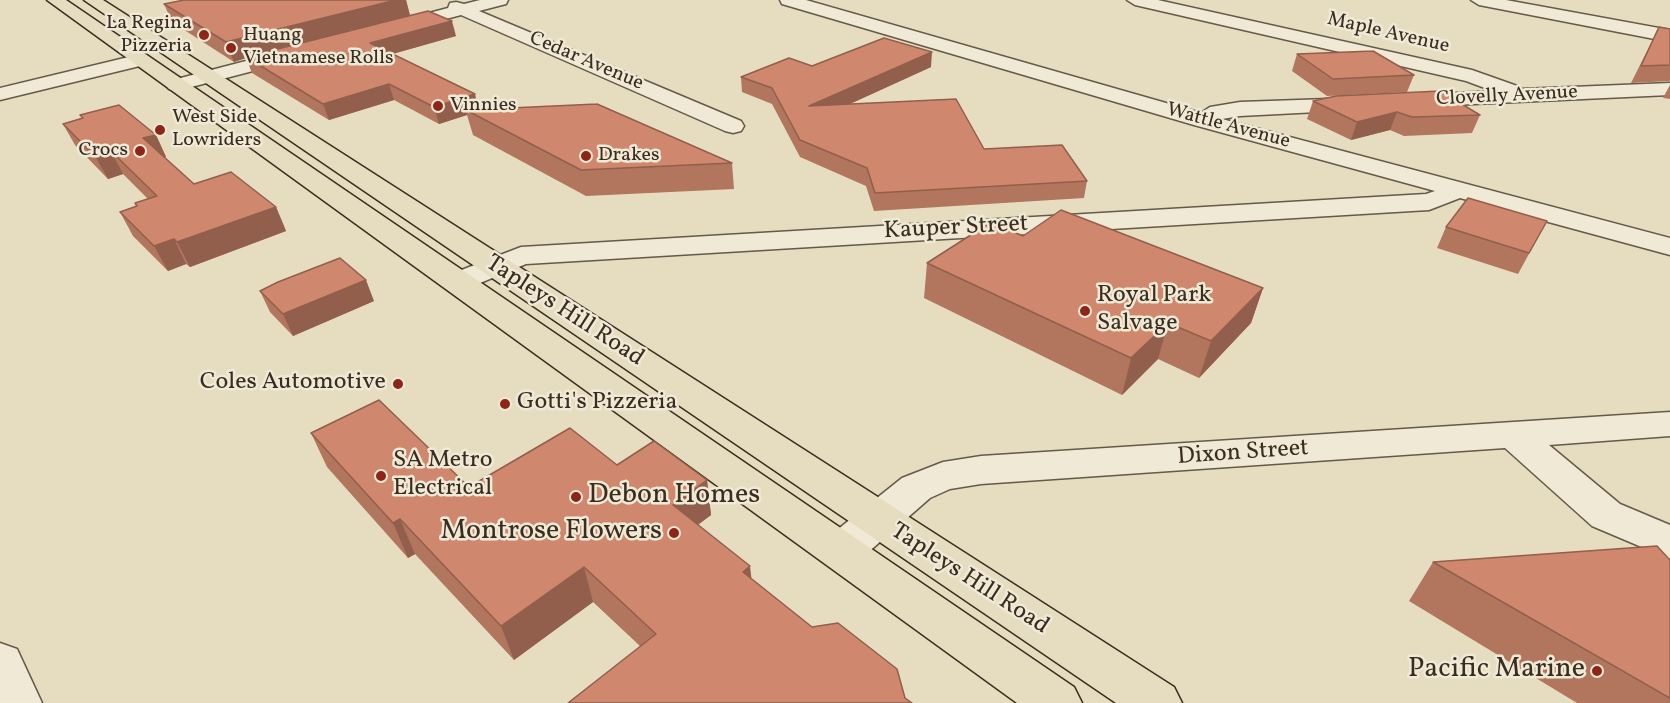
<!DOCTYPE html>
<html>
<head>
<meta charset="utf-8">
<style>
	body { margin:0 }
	canvas { display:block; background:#e6ddc0 }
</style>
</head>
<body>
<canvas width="1670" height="703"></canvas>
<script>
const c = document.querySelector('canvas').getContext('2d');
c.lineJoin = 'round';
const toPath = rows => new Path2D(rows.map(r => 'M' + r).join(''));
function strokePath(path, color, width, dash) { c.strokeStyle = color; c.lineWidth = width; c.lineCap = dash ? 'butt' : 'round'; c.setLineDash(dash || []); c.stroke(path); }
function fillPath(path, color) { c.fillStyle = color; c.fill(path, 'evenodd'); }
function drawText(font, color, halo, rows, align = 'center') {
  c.font = font + ' Vollkorn,serif'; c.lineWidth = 5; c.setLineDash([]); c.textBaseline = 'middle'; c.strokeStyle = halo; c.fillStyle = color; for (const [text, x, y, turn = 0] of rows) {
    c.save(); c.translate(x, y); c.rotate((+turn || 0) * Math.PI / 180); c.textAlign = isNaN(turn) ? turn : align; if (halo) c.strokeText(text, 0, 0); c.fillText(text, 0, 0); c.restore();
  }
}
const street = toPath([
	[480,0,508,0,506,4,479,11,741,121,744,126,741,131,733,133,725,131,461,15,397,32,391,31,388,27,391,23,448,8,450,3,456,2,464,4,480,0],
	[780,0,806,0,1201,113,1210,107,1240,102,1357,98,1365,99,1368,104,1365,109,1357,110,1240,116,1222,119,1670,238,1670,255,1460,198,1429,210,526,264,468,288,457,291,446,288,442,282,446,276,521,247,1426,194,1435,191,1194,125,782,4,780,0],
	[1127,0,1158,0,1472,70,1520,87,1522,89,1670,83,1670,95,1409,107,1401,106,1398,101,1401,96,1493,91,1466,81,1135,5,1127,0],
	[1471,0,1506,0,1670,30,1670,42,1479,5,1471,0],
	[292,49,299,51,302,55,299,59,176,91,169,89,166,85,169,81,292,49],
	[141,54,148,56,151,60,148,64,0,100,0,88,141,54],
	[1670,412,1670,436,1549,445,1620,504,1670,525,1670,559,1592,526,1505,448,981,484,950,489,930,498,857,562,842,567,827,562,821,550,827,538,902,478,943,462,981,456,1670,412],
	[0,643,17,649,42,703,0,703,0,643]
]);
const primary = toPath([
	[47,0,66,0,1074,687,1082,703,1017,703,47,0],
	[84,0,103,0,1174,687,1182,703,1116,703,84,0]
]);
const wall = toPath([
	[184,0,406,0,410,15,456,36,392,54,479,110,732,163,734,189,586,196,473,135,467,115,439,124,394,100,329,120,252,73,246,58,234,62,172,22,164,4],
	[1659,27,1670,29,1670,81,1631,83],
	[1297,54,1414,75,1407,92,1327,96,1292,71],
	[931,67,850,104,984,149,1087,181,1084,198,874,211,866,186,800,157,772,104,742,92,741,77],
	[1670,85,1670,99,1663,98],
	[1313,101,1480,115,1472,133,1404,136,1390,130,1351,140,1307,119],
	[80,115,156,135,166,157,164,157,194,184,276,207,286,231,190,267,186,264,168,271,133,236,120,212,136,206,135,203,148,199,123,174,108,179,75,145,63,124,82,118],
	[1547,221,1518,274,1437,248,1446,227],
	[1023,236,1263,288,1251,323,1199,378,1158,359,1122,395,924,298,927,263],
	[260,291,374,301,293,336,270,312],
	[311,433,469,487,617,465,707,480,711,515,698,525,752,579,812,627,897,669,640,646,593,602,514,660,415,554,408,558,327,467],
	[1670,560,1670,703,1577,703,1409,601,1433,562]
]);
const shadedWall = toPath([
	[396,0,406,0,410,16,246,57,246,58,234,62,226,42],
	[452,21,456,36,375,59,370,43],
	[932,52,931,67,810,122,809,106],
	[389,84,394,100,329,120,323,104],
	[475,94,479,111,466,110,467,115,439,124,434,107],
	[1397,112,1390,130,1351,140,1357,122],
	[156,135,166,157,154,161,143,138],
	[111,151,123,174,108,179,95,156],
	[276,207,286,231,190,267,177,242],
	[174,239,186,264,168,271,154,246],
	[366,280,374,301,293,336,283,314],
	[1263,288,1251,323,1199,378,1211,341],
	[1168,323,1158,359,1122,395,1131,358],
	[707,480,711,515,678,539,673,505],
	[400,519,415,554,408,558,393,523],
	[750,566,754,601,743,572],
	[584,567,593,602,514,660,501,626]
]);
const building = toPath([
	[184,0,396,0,226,42,164,4,184,0],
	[428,11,452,21,370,43,475,94,434,107,389,84,323,104,246,57,428,11],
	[1659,27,1670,29,1670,65,1641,66,1659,27],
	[884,38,932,52,809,106,956,99,984,149,1062,145,1087,181,875,193,867,168,800,140,772,88,741,77,789,58,812,66,884,38],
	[1373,51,1414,75,1333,79,1297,54,1373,51],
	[1440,91,1480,115,1412,117,1397,112,1357,122,1313,101,1336,96,1440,91],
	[597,104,732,163,581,170,466,110,597,104],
	[119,105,156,135,143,138,194,184,231,172,276,207,177,242,174,239,154,246,120,212,137,206,135,203,157,196,111,151,95,156,63,124,83,118,80,115,119,105],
	[1468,198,1547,221,1529,253,1446,227,1468,198],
	[1061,210,1263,288,1211,341,1168,323,1131,358,927,263,991,222,1023,236,1061,210],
	[340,258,366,280,283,314,260,291,278,282,340,258],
	[379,400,469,487,570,428,617,465,654,441,707,480,673,505,750,566,743,572,812,627,838,623,897,669,905,698,912,703,568,703,656,634,584,567,501,626,400,519,393,523,311,433,379,400],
	[1657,546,1670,560,1670,698,1433,562,1657,546]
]);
const markers = [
	[204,35,6,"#8f2418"],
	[231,48,6,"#8f2418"],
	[438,106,6,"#8f2418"],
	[160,130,6,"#8f2418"],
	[140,151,6,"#8f2418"],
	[586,156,6,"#8f2418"],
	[1085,311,6,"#8f2418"],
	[398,384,6,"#8f2418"],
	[505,404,6,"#8f2418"],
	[381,476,6,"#8f2418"],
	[576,497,6,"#8f2418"],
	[674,533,6,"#8f2418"],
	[1597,671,6,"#8f2418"]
];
const farPoinames = [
	["La Regina",192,24,"right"],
	["Pizzeria",192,47,"right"],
	["Huang",243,36],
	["Vietnamese Rolls",243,59],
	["Vinnies",450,106],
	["West Side",172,118],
	["Lowriders",172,141],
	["Crocs",128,151,"right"],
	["Drakes",598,156]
];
const farStreetnames = [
	["Maple Avenue",1388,34,13],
	["Cedar Avenue",586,62,23],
	["Clovelly Avenue",1507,97,-3],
	["Wattle Avenue",1228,127,15]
];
const streetNames = [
	["Kauper Street",956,229,-3],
	["Tapleys Hill Road",564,312,33],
	["Dixon Street",1243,454,-4],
	["Tapleys Hill Road",969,580,33]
];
const poiNames = [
	["Royal Park",1097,297],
	["Salvage",1097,325],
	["Coles Automotive",386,384,"right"],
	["Gotti's Pizzeria",517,404],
	["SA Metro",393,462],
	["Electrical",393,490]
];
const nearPoinames = [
	["Debon Homes",588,497,"left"],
	["Montrose Flowers",662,533],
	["Pacific Marine",1585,671]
];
strokePath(street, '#655948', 3);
strokePath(primary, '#3a2d20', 3);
fillPath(street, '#efe9d6');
fillPath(primary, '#e6ddc0');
fillPath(wall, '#b2755e');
fillPath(shadedWall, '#915f4c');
fillPath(building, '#cf886d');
strokePath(building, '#915f4c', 1.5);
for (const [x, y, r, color] of markers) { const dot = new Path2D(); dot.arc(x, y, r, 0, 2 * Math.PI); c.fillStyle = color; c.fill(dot); strokePath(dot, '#efe9d6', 2); }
drawText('20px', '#3a2d20', '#efe9d6', farPoinames, 'left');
drawText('20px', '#3a2d20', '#efe9d6', farStreetnames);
drawText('24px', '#3a2d20', '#efe9d6', streetNames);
drawText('24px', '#3a2d20', '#efe9d6', poiNames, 'left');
drawText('28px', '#3a2d20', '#efe9d6', nearPoinames, 'right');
</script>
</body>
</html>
